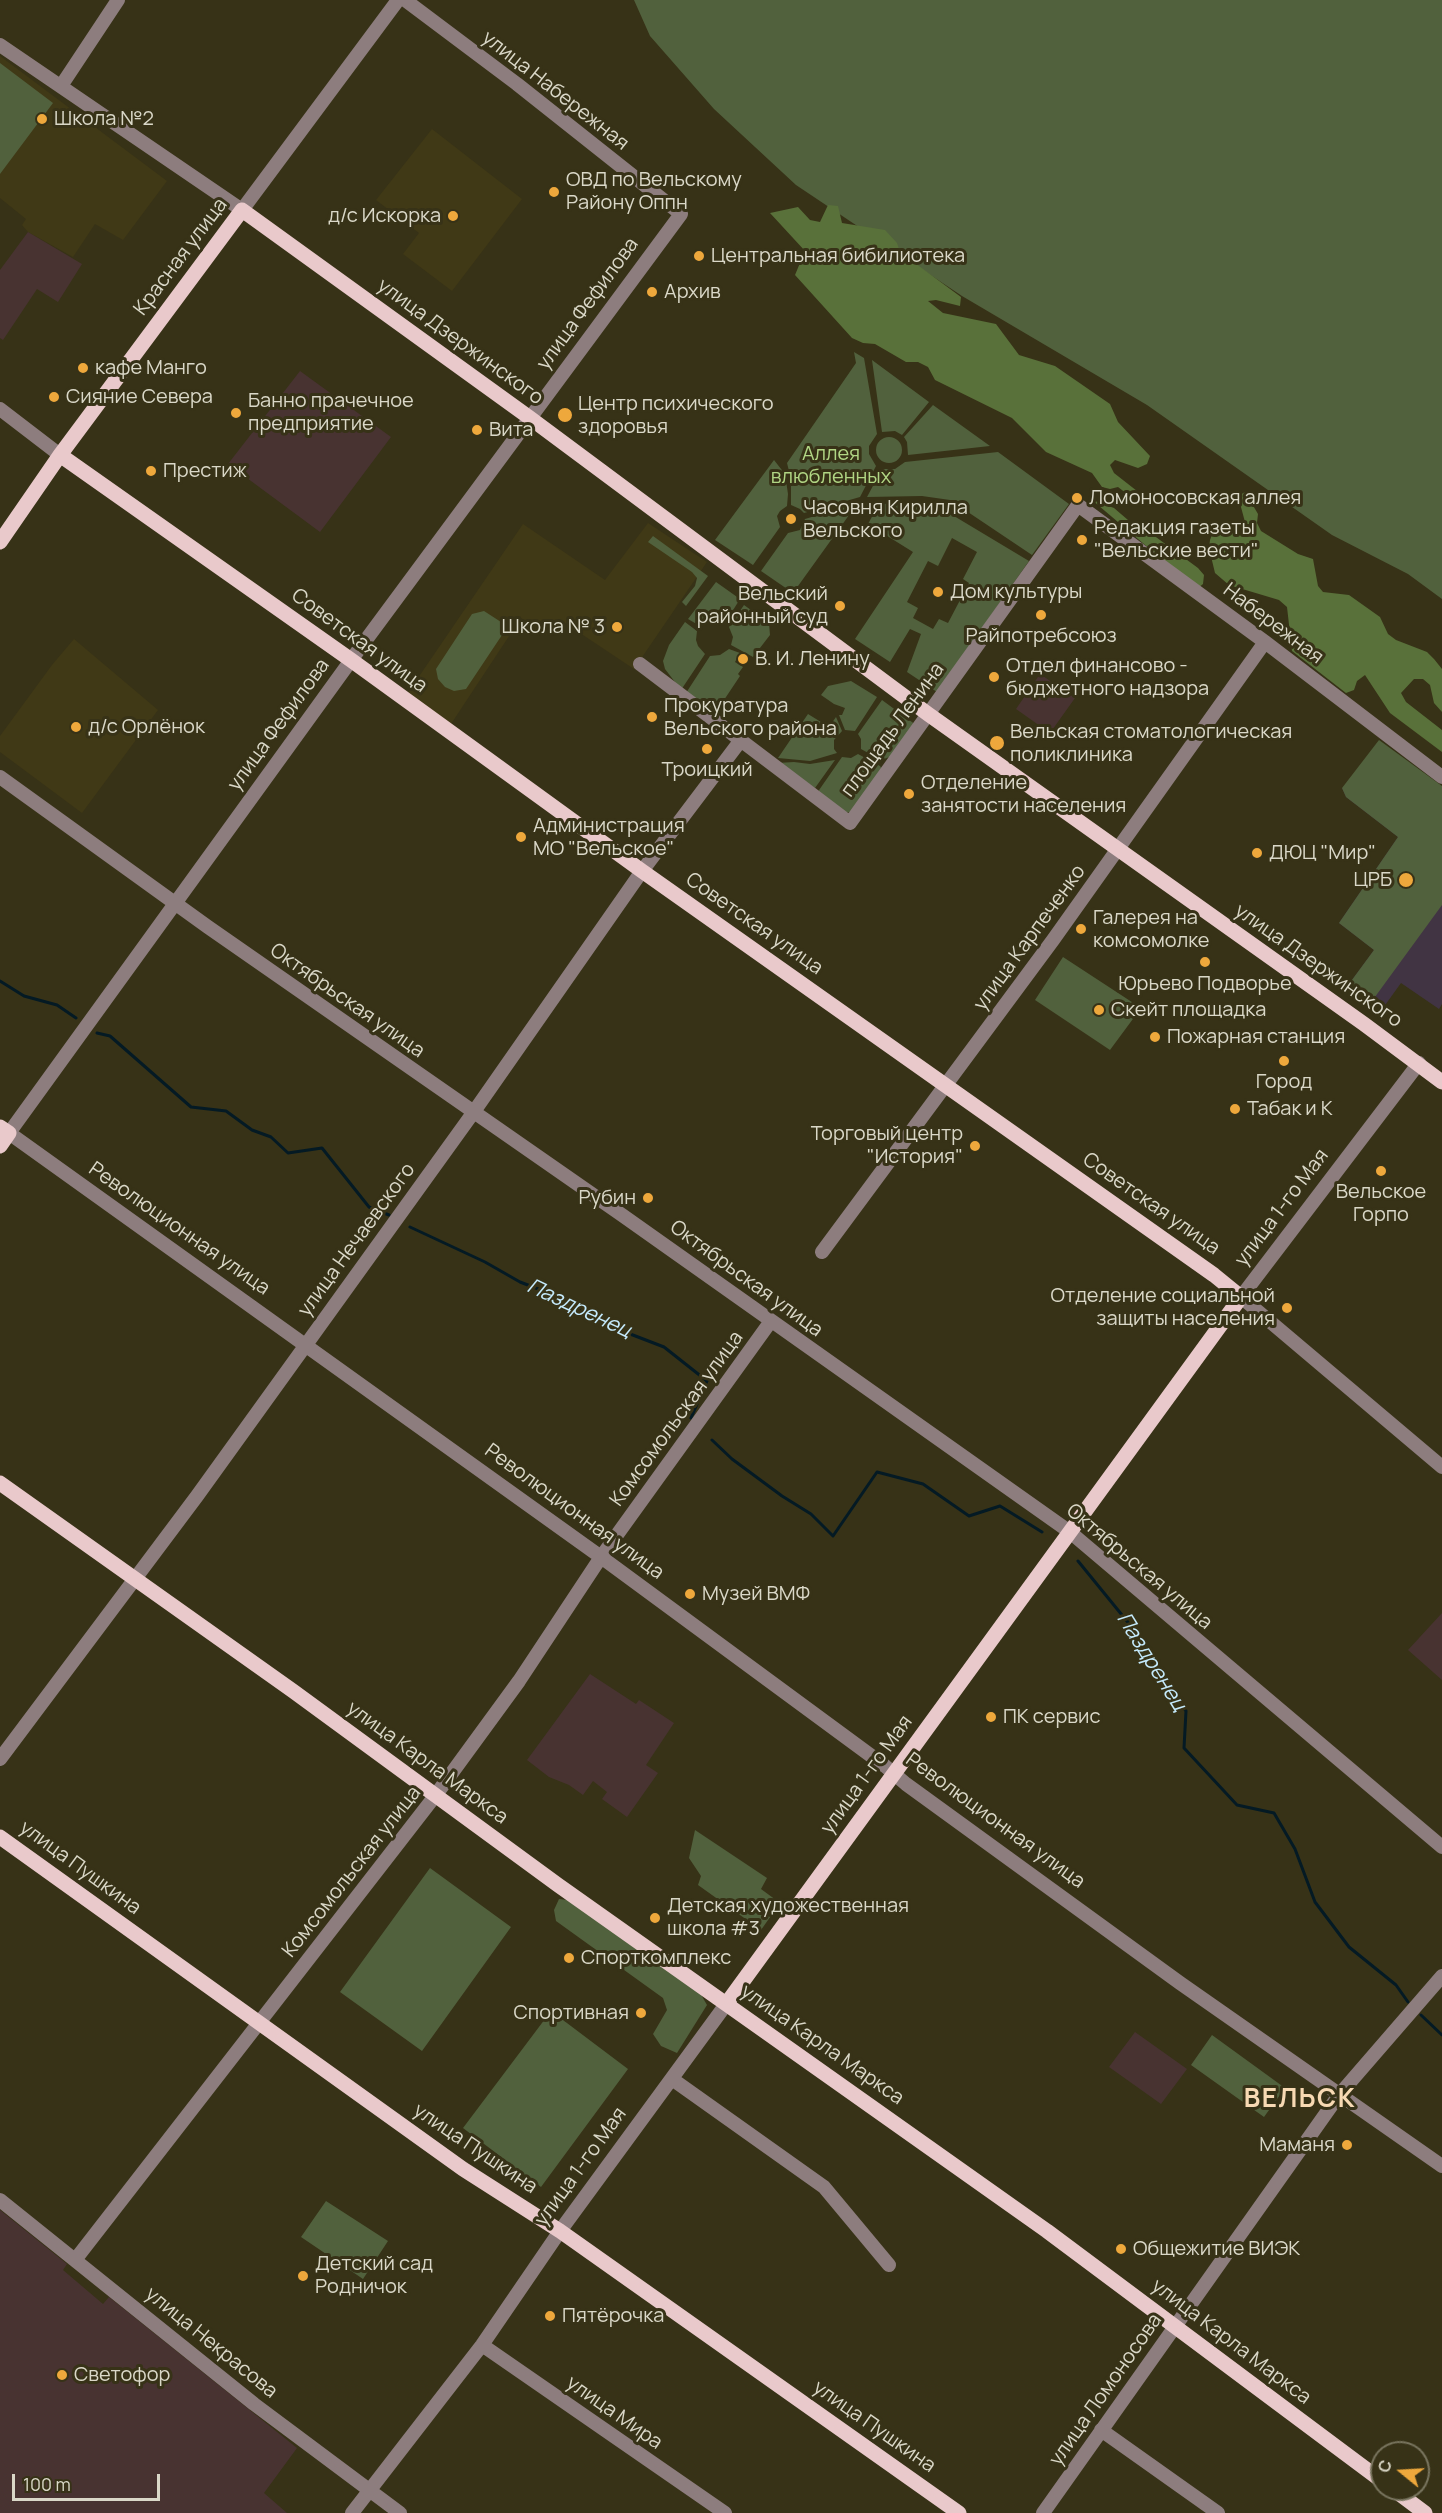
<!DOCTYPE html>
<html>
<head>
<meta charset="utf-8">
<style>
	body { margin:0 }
	#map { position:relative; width:1442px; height:2513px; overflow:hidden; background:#373217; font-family:Manrope,sans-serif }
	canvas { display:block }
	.north { position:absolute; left:1370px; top:2441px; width:60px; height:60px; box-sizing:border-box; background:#373217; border:2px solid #78745e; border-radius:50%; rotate:288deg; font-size:16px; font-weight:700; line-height:24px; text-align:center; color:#dad8c8 }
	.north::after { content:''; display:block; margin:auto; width:21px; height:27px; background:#eea83c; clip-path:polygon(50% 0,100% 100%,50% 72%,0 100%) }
	.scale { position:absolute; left:12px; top:2474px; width:148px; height:27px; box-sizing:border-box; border:3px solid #dad8c8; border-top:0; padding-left:8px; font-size:18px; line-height:21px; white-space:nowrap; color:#dad8c8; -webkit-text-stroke:4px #373217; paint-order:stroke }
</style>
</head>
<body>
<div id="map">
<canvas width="1442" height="2513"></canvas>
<div class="north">С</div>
<div class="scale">100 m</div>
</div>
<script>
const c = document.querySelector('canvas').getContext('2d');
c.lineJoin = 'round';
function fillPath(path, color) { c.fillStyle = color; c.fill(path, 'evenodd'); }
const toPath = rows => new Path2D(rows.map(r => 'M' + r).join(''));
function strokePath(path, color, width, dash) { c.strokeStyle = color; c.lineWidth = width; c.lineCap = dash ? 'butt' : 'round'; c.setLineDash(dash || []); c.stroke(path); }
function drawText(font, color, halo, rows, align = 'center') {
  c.font = font + ' Manrope,sans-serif'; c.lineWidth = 6; c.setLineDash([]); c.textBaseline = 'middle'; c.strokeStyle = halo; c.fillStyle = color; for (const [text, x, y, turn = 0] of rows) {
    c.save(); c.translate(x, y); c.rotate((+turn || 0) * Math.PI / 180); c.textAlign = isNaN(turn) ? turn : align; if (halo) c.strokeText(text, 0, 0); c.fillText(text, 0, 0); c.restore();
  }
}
const built = toPath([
	[0,56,167,181,123,240,95,224,73,257,28,232,22,225,26,219,0,198],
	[432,129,522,199,452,291,403,254,419,233,376,200],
	[648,523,707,562,634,669,559,619,547,635,521,618,451,724,407,694,523,524,605,580],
	[74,639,158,710,82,813,0,752,0,736,52,665]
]);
const industrial = toPath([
	[28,232,82,264,58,302,37,289,3,340,0,338,0,270],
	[300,371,391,437,320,532,228,464],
	[1040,674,1075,698,1050,733,1016,709],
	[1442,1613,1442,1680,1408,1650],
	[590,1674,636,1704,639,1700,674,1723,646,1765,658,1773,627,1817,602,1799,607,1792,593,1781,583,1795,569,1785,549,1777,527,1760],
	[1135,2032,1187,2069,1161,2104,1109,2067],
	[0,2210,67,2264,63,2270,103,2304,109,2297,297,2448,264,2493,287,2513,0,2513]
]);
const medical = toPath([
	[1442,787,1442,1004,1439,1009,1401,983,1383,1008,1349,984,1374,950,1339,923,1398,837,1346,797,1342,788]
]);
const green = toPath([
	[634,0,1442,0,1442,599,1408,574,1332,535,1147,405,962,296,796,185,714,109,650,36],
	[0,63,53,103,0,174],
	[854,352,864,358,877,434,869,446,869,454,876,466,860,497,804,513,800,509,791,505,791,479,787,463,856,363],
	[872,360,929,402,902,435,895,431,882,432],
	[933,405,990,446,908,455,907,442,904,437],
	'876 450a13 13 0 1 1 26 0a13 13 0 1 1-26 0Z',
	[998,452,1069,504,1032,555,950,500,922,496,867,497,882,469,895,469,905,462],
	[774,460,785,474,788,494,787,506,780,511,777,516,780,527,753,565,715,540],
	[858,503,921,505,944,510,1029,561,937,692,907,672,921,634,910,629,890,662,855,639,913,552,868,524,874,513,857,504,793,593,761,571,788,533,800,530,805,519],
	[952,538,977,552,963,579,969,583,948,623,939,619,933,629,913,618,918,608,907,602,928,561,938,566],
	[653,536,708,576,686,606,682,602,695,586,697,578,692,572,648,542],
	[716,582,740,599,725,623,715,619,708,620,700,626,688,619],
	[744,605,769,623,770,635,753,657,731,645,733,637,729,627],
	[484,611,501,622,502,635,466,689,454,691,445,687,438,679,436,669,472,614],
	[685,622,697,631,696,640,698,646,705,654,681,690,665,669,663,661,669,645],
	[729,649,740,653,735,662,743,667,738,674,740,676,714,715,686,693,710,656,720,655],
	[851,681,877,697,855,731,845,730,839,715,842,715,845,708,834,704,821,695,828,686],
	[882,700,916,725,895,755,881,760,861,749,861,739,858,734],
	[808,714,829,727,836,717,842,731,834,740,834,749,837,753,810,761,778,758],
	[1379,740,1442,786,1442,905,1372,1001,1349,984,1374,950,1339,923,1398,837,1346,797,1342,788],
	[858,754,880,766,883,771,852,813,840,811,817,793,842,757,851,758],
	[835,760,815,788,777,763,794,762,810,764],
	[1063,957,1141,1008,1110,1050,1035,1000],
	[695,1830,767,1878,761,1889,780,1903,761,1930,698,1885,701,1876,689,1858],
	[430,1868,511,1927,422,2051,340,1992],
	[559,1899,568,1900,699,1991,707,2005,677,2053,661,2046,653,2034,667,2010,663,1998,556,1921,554,1910],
	[551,2011,628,2069,541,2187,463,2128],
	[1212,2035,1285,2088,1264,2117,1191,2065],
	[326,2201,388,2241,363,2279,301,2237]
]);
const forest = toPath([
	[828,205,838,206,842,223,885,230,897,243,900,252,961,297,960,306,936,300,928,301,943,313,996,324,1019,355,1055,366,1110,404,1118,422,1150,456,1147,464,1138,468,1115,460,1110,465,1114,473,1137,491,1131,497,1118,487,1110,489,1102,487,1092,473,1046,452,1012,418,935,380,928,367,918,362,906,362,875,344,863,343,852,338,795,275,805,251,770,213,798,207,810,220,820,222],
	[1245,492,1258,514,1257,523,1261,531,1298,554,1313,559,1318,586,1323,592,1349,595,1380,617,1388,634,1396,640,1427,652,1434,659,1442,669,1442,712,1434,703,1430,685,1423,679,1414,679,1401,693,1406,702,1442,730,1442,752,1390,713,1365,675,1357,681,1354,690,1346,693,1292,651,1287,607,1279,600,1229,585,1215,573,1209,548,1210,540,1213,532,1229,528,1236,523,1245,522,1238,496],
	[1092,500,1114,508,1135,526,1145,529,1198,568,1204,575,1203,584,1197,589]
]);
const stream = toPath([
	[0,981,24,996,57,1005,76,1018],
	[97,1033,110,1036,191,1107,226,1111,252,1130,271,1137,288,1153,322,1148,369,1207,389,1215],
	[410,1227,485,1262,520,1282,567,1300,612,1327,664,1347,707,1381,691,1418],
	[712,1440,732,1459,782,1496,811,1514,833,1536,877,1472,923,1484,969,1516,1000,1506,1042,1532],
	[1078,1561,1135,1631,1162,1679,1186,1711,1184,1748,1237,1805,1274,1813,1295,1849,1315,1902,1349,1947,1396,1985,1408,2002],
	[1421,2015,1442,2035]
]);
const minor = toPath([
	[405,0,517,84,681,214,357,652,9,1133,601,1557,885,1766,906,1784,1180,1983,1442,2166],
	[0,45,242,210,398,0],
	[61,86,118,0],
	[0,409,60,455],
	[640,664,850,823,1078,505,1265,642,1442,777],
	[0,777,208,927,622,1215,1070,1532,1442,1847],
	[1419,1063,1241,1297,1442,1467],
	[822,1252,1053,940,1265,642],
	[0,1759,197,1496,473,1113,642,871,741,740],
	[672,2079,824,2187,889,2265],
	[0,2200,254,2404,400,2513],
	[75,2260,435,1796,519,1681,601,1557,771,1321],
	[482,2345,725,2513],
	[1101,2430,1218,2513],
	[352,2513,482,2345,560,2231,727,2003],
	[1043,2513,1339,2095,1442,1976]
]);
const major = toPath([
	[60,455,351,660,642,871,1214,1275,1241,1297,727,2003],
	[0,542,60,455,242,210,530,418,928,714,1364,1024,1442,1082],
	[0,1127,9,1133,0,1146],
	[0,1483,293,1691,558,1885,1047,2231,1382,2481],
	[0,1837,463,2169,560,2231,959,2513],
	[1393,2489,1425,2513]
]);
const markers = [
	[42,119,6,"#eea83c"],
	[554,192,6,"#eea83c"],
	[453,216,6,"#eea83c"],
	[699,256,6,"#eea83c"],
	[652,292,6,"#eea83c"],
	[83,368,6,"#eea83c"],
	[54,397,6,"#eea83c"],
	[236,413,6,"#eea83c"],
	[565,415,8,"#eea83c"],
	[477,430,6,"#eea83c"],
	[151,471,6,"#eea83c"],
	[1077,498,6,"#eea83c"],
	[791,519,6,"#eea83c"],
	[1082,540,6,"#eea83c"],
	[938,592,6,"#eea83c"],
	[840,606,6,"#eea83c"],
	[1041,615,6,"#eea83c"],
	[617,627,6,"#eea83c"],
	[743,659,6,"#eea83c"],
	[994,677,6,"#eea83c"],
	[652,717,6,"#eea83c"],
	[76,727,6,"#eea83c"],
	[997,743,8,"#eea83c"],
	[707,749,6,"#eea83c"],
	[909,794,6,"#eea83c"],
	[521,837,6,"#eea83c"],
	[1257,853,6,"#eea83c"],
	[1406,880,8,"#eea83c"],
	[1081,929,6,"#eea83c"],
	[1205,962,6,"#eea83c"],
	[1099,1010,6,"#eea83c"],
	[1155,1037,6,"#eea83c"],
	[1284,1061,6,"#eea83c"],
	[1235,1109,6,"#eea83c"],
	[975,1146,6,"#eea83c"],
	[1381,1171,6,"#eea83c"],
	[648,1198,6,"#eea83c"],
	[1287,1308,6,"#eea83c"],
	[690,1594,6,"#eea83c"],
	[991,1717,6,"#eea83c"],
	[655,1918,6,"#eea83c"],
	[569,1958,6,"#eea83c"],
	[641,2013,6,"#eea83c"],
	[1347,2145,6,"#eea83c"],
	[1121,2249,6,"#eea83c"],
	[303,2276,6,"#eea83c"],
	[550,2316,6,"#eea83c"],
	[62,2375,6,"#eea83c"]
];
const streetNames = [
	["улица Набережная",555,91,38],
	["Красная улица",181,257,-53],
	["улица Фефилова",588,304,-54],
	["улица Дзержинского",460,342,36],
	["Набережная",1273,624,37],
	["Советская улица",359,641,36],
	["улица Фефилова",279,725,-54],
	["площадь Ленина",893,730,-54],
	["Советская улица",754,924,35],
	["улица Карпеченко",1030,938,-54],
	["улица Дзержинского",1318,966,35],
	["Октябрьская улица",347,1001,35],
	["Советская улица",1151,1204,35],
	["улица 1-го Мая",1282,1208,-53],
	["Революционная улица",179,1229,35],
	["улица Нечаевского",357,1240,-54],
	["Октябрьская улица",746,1279,36],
	["Комсомольская улица",677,1419,-54],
	["Революционная улица",574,1512,36],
	["Октябрьская улица",1139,1567,40],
	["улица Карла Маркса",427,1763,36],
	["улица 1-го Мая",867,1775,-54],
	["Революционная улица",995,1821,36],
	["улица Пушкина",80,1868,36],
	["Комсомольская улица",352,1872,-52],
	["улица Карла Маркса",822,2045,35],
	["улица Пушкина",475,2149,34],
	["улица 1-го Мая",581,2167,-54],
	["улица Карла Маркса",1231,2342,37],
	["улица Некрасова",211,2343,39],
	["улица Ломоносова",1106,2390,-55],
	["улица Мира",614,2413,35],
	["улица Пушкина",874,2427,35]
];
const poiNames = [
	["Школа №2",54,119],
	["ОВД по Вельскому",566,180],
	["Району Оппн",566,203],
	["д/с Искорка",441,216,"right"],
	["Центральная бибилиотека",711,256],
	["Архив",664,292],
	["кафе Манго",95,368],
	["Сияние Севера",66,397],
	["Банно прачечное",248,401],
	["предприятие",248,424],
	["Центр психического",578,404],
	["здоровья",578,427],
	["Вита",489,430],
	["Престиж",163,471],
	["Ломоносовская аллея",1089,498],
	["Часовня Кирилла",803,508],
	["Вельского",803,531],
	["Редакция газеты",1094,528],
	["\"Вельские вести\"",1094,551],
	["Дом культуры",950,592],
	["Вельский",828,594,"right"],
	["районный суд",828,617,"right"],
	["Школа № 3",605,627,"right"],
	["Райпотребсоюз",1041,636,"center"],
	["В. И. Ленину",755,659],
	["Отдел финансово -",1006,666],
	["бюджетного надзора",1006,689],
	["Прокуратура",664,706],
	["Вельского района",664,729],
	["д/с Орлёнок",88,727],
	["Вельская стоматологическая",1010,732],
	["поликлиника",1010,755],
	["Троицкий",707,770,"center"],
	["Отделение",921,783],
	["занятости населения",921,806],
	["Администрация",533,826],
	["МО \"Вельское\"",533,849],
	["ДЮЦ \"Мир\"",1269,853],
	["ЦРБ",1392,880,"right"],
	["Галерея на",1093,918],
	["комсомолке",1093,941],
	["Юрьево Подворье",1205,984,"center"],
	["Скейт площадка",1111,1010],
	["Пожарная станция",1167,1037],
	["Город",1284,1082,"center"],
	["Табак и К",1247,1109],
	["Торговый центр",963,1134,"right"],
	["\"История\"",963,1157,"right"],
	["Вельское",1381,1192,"center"],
	["Горпо",1381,1215,"center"],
	["Рубин",636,1198,"right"],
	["Отделение социальной",1275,1296,"right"],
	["защиты населения",1275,1319,"right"],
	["Музей ВМФ",702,1594],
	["ПК сервис",1003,1717],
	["Детская художественная",667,1906],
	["школа #3",667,1929],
	["Спорткомплекс",581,1958],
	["Спортивная",629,2013,"right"],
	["Маманя",1335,2145,"right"],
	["Общежитие ВИЭК",1133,2249],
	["Детский сад",315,2264],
	["Родничок",315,2287],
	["Пятёрочка",562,2316],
	["Светофор",74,2375]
];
const parkNames = [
	["Аллея",831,454],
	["влюбленных",831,477]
];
const waterNames = [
	["Паздренец",579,1309,25],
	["Паздренец",1151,1662,58]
];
const districtNames = [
	["ВЕЛЬСК",1300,2100]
];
fillPath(built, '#403916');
fillPath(industrial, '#483331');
fillPath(medical, '#413443');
fillPath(green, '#51613d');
fillPath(forest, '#59713a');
strokePath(stream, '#041a24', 3);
strokePath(minor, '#8d7d7e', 14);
strokePath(major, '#e9c9cb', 15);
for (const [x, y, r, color] of markers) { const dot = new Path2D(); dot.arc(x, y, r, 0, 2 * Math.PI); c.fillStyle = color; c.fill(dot); strokePath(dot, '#373217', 2); }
drawText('20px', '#dad8c8', '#373217', streetNames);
drawText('20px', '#dad8c8', '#373217', poiNames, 'left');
drawText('20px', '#b1d684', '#373217', parkNames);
drawText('italic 21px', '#c5eafc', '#373217', waterNames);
c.letterSpacing = '1.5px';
drawText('bold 26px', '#f7d9b3', '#373217', districtNames);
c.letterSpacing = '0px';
</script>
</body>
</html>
